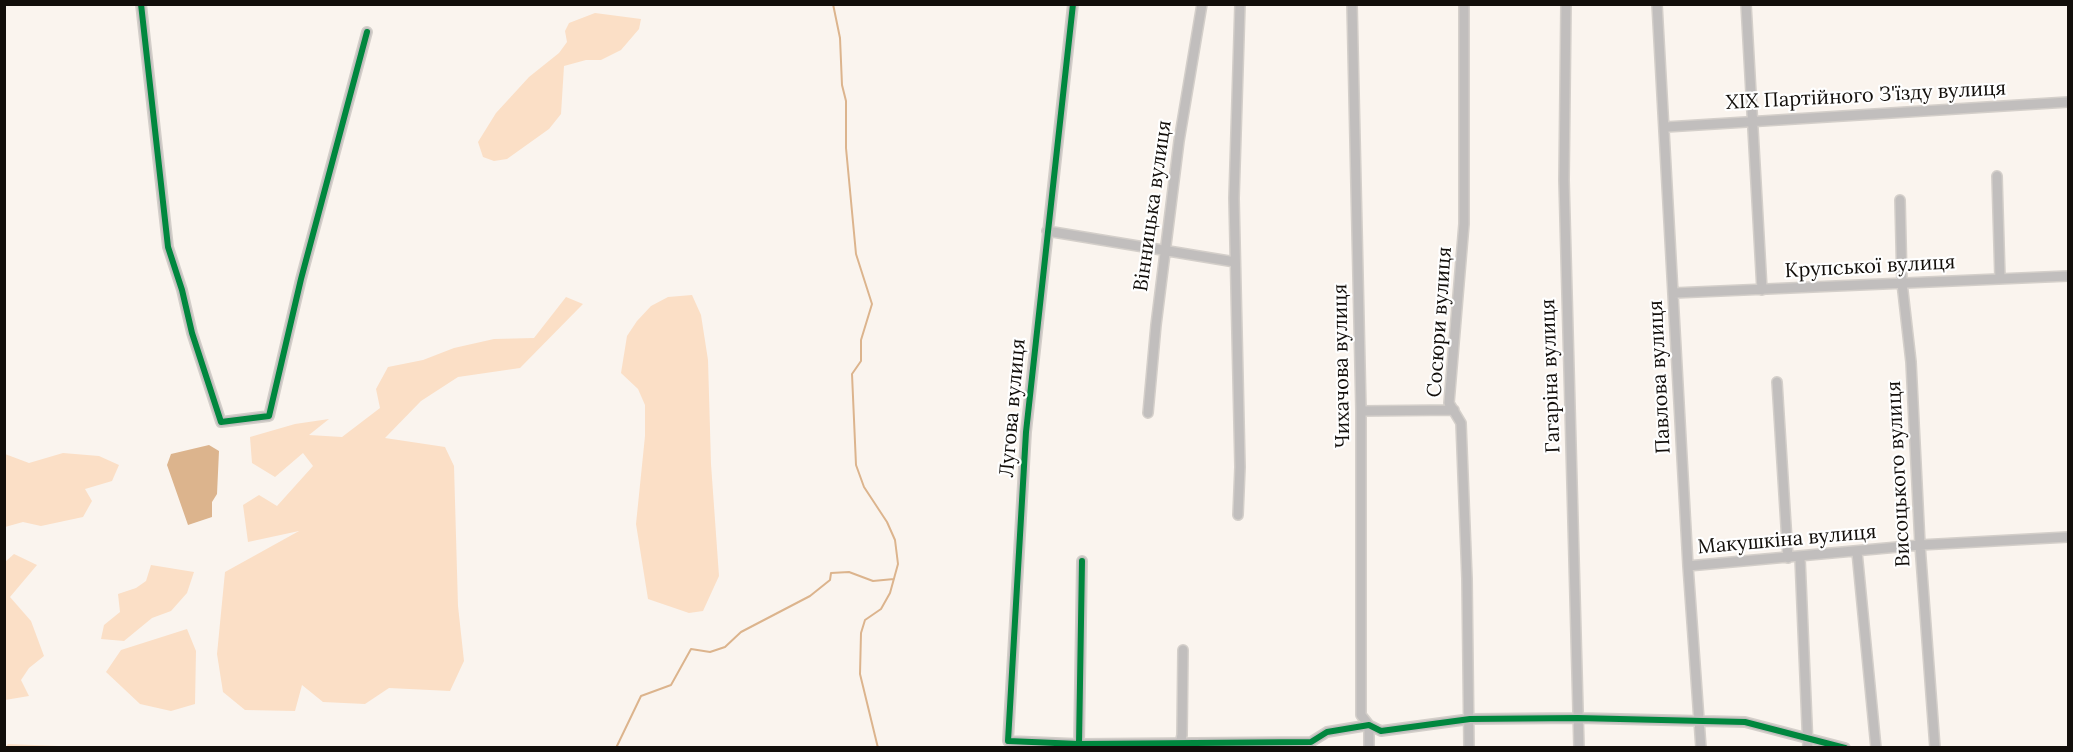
<!DOCTYPE html>
<html>
<head>
<meta charset="utf-8">
<style>
	body { margin:0 }
	#map { position:relative; width:2073px; height:752px; overflow:hidden; background:#faf4ee; font-family:Lora,serif }
	canvas { display:block }
	.frame { position:absolute; inset:0; border:6px solid #120e0a; pointer-events:none }
</style>
</head>
<body>
<div id="map">
<canvas width="2073" height="752"></canvas>
<div class="frame"></div>
</div>
<script>
const c = document.querySelector('canvas').getContext('2d');
c.lineJoin = 'round';
function fillPath(path, color) { c.fillStyle = color; c.fill(path, 'evenodd'); }
const toPath = rows => new Path2D(rows.map(r => 'M' + r).join(''));
function strokePath(path, color, width, dash) { c.strokeStyle = color; c.lineWidth = width; c.lineCap = dash ? 'butt' : 'round'; c.setLineDash(dash || []); c.stroke(path); }
function drawText(font, color, halo, rows, align = 'center') {
  c.font = font + ' Lora,serif'; c.lineWidth = 4.5; c.setLineDash([]); c.textBaseline = 'middle'; c.strokeStyle = halo; c.fillStyle = color; for (const [text, x, y, turn = 0] of rows) {
    c.save(); c.translate(x, y); c.rotate((+turn || 0) * Math.PI / 180); c.textAlign = isNaN(turn) ? turn : align; if (halo) c.strokeText(text, 0, 0); c.fillText(text, 0, 0); c.restore();
  }
}
const green = toPath([
	[595,13,641,19,639,29,621,50,601,60,586,60,564,66,561,114,549,129,507,159,494,161,483,157,478,142,496,113,529,77,559,53,567,42,565,31,569,23],
	[692,295,701,315,708,360,711,464,719,576,703,611,689,613,648,599,636,524,645,436,645,405,638,389,621,373,627,336,637,321,651,306,668,297],
	[566,297,583,304,520,368,458,377,421,401,385,438,445,447,454,466,458,606,464,661,450,691,389,688,365,704,323,702,302,685,295,711,245,710,223,692,217,654,225,572,299,531,248,542,243,505,259,495,277,506,313,466,303,453,275,477,252,463,250,437,295,424,329,419,309,435,342,437,380,408,376,389,388,367,423,360,454,348,494,339,534,338],
	[63,453,99,456,119,465,112,481,85,489,92,501,83,517,41,526,23,522,5,527,5,454,29,463],
	[14,554,37,565,10,597,31,621,44,656,29,668,21,680,29,696,5,700,5,562],
	[151,565,194,572,187,593,171,611,152,618,124,641,101,639,104,625,120,612,118,594,136,588,146,581],
	[187,629,196,651,195,704,171,711,140,704,106,672,121,650],
	[8,744,84,747,5,747]
]);
const water = toPath([
	[209,445,219,451,217,494,212,502,212,517,188,525,167,465,171,454]
]);
const stream = toPath([
	[833,4,840,38,842,85,846,101,846,148,856,254,872,304,861,340,861,361,852,374,856,465,864,487,887,522,895,540,898,564,890,593,881,609,865,620,861,633,860,674,878,748],
	[616,748,641,696,671,685,691,649,710,652,725,647,741,632,810,596,830,580,831,573,849,572,873,581,894,579]
]);
const minor = toPath([
	[141,4,168,247,182,290,192,333,221,422,269,416,301,279,367,32],
	[1073,4,1026,432,1008,741,1079,744,1079,748],
	[1352,4,1361,411,1361,715,1369,725,1369,748],
	[1464,4,1464,224,1449,403,1461,423,1467,579,1469,748],
	[1566,4,1564,180,1579,748],
	[1657,4,1688,566,1701,748],
	[1746,4,1762,290],
	[1666,127,2068,102],
	[1997,176,2000,279],
	[1900,200,1902,283,1911,362,1920,545,1935,748],
	[1047,231,1235,262],
	[1674,293,2068,276],
	[1777,382,1788,558],
	[1361,411,1454,410],
	[1148,413,1156,325,1179,141,1202,4],
	[1238,515,1240,467,1234,198,1240,4],
	[1857,552,1876,748],
	[1800,558,1808,748],
	[1082,561,1079,744,1311,742,1327,732,1369,725,1381,731,1470,719,1578,718,1745,722,1845,748],
	[1688,566,1920,545,2068,537],
	[1179,748,1182,735,1183,650]
]);
const cycleway = toPath([
	[141,4,168,247,182,290,192,333,221,422,269,416,301,279,367,32],
	[1073,4,1026,432,1008,741,1079,744,1079,748],
	[1082,561,1079,744,1311,742,1327,732,1369,725,1381,731,1470,719,1578,718,1745,722,1845,748]
]);
const streetNames = [
	["XIX Партійного З'їзду вулиця",1866,96,-3],
	["Вінницька вулиця",1153,206,-82],
	["Крупської вулиця",1870,267,-3],
	["Сосюри вулиця",1440,322,-86],
	["Чихачова вулиця",1342,366,-91],
	["Гагаріна вулиця",1551,376,-92],
	["Павлова вулиця",1660,377,-93],
	["Лугова вулиця",1013,408,-85],
	["Висоцького вулиця",1899,474,-93],
	["Макушкіна вулиця",1787,540,-5]
];
fillPath(green, '#fbdfc6');
fillPath(water, '#dcb48d');
strokePath(stream, '#dcb48d', 2);
strokePath(minor, '#d4cfca', 12);
strokePath(minor, '#c1bebd', 9);
strokePath(cycleway, '#00873e', 6);
drawText('20px', '#120e0a', '#fff', streetNames);
</script>
</body>
</html>
